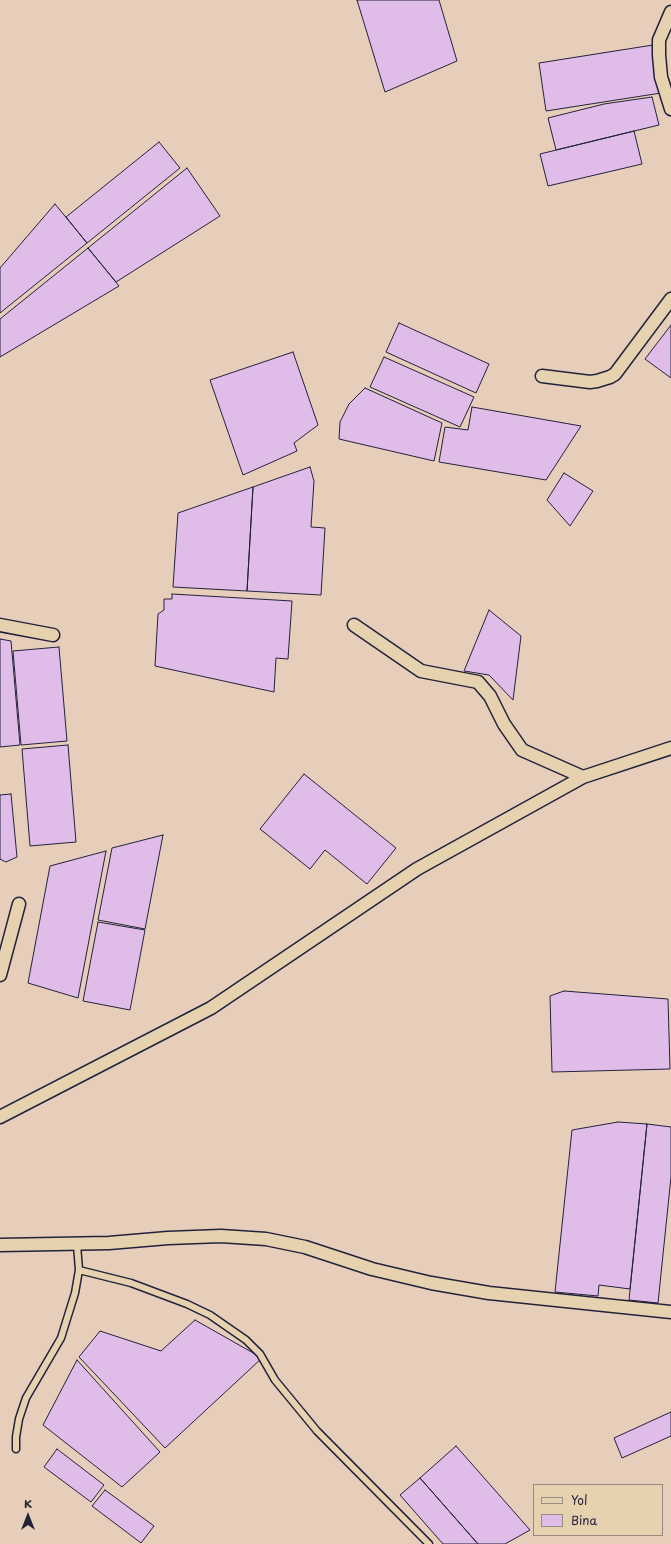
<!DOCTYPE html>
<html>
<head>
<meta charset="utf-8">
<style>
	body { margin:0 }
	#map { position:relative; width:671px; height:1544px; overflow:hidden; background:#e6cebb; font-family:"Playpen Sans",sans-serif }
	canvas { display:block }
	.legend { position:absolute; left:533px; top:1484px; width:130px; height:52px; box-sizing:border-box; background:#e7d2b0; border:1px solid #988c81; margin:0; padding:5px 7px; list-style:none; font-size:12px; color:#22223b }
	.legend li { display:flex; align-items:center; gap:8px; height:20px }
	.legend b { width:20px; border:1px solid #988c81 }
	.north { position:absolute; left:8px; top:1496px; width:40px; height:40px; -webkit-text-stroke:3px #e7d2b0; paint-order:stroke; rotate:0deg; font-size:11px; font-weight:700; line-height:16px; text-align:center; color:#22223b }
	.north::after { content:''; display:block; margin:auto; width:14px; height:18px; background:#22223b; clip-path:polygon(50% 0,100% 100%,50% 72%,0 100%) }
</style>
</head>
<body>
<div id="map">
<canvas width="671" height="1544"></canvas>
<ul class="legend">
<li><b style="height:5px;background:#e7d2b0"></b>Yol</li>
<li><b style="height:11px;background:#e0bde8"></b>Bina</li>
</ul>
<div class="north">K</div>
</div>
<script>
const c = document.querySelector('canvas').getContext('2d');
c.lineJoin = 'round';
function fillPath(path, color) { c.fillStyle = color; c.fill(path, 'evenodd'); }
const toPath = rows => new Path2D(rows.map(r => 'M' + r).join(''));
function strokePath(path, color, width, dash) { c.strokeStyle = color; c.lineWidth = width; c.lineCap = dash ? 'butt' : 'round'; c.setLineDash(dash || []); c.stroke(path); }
const building = toPath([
	[357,0,439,0,457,61,385,92,357,0],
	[653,45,661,93,546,111,539,63,653,45],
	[652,97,659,125,556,150,548,118,604,104,652,97],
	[634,131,642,164,548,186,540,154,634,131],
	[159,142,180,168,87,243,66,217,159,142],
	[187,168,220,216,116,282,88,248,187,168],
	[55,204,87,243,0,313,0,268,55,204],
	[88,248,119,286,0,357,0,319,88,248],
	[399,323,489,364,476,393,386,352,399,323],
	[671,325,671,378,645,359,671,325],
	[293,352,318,425,294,443,297,451,243,475,210,380,293,352],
	[384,357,474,397,460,427,370,387,384,357],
	[365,388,442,423,434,461,339,439,340,422,349,404,365,388],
	[472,407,581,426,546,480,439,462,445,427,468,430,472,407],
	[310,467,314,481,311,527,325,528,321,595,247,591,253,487,310,467],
	[564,473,593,491,570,526,547,500,564,473],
	[253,487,247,591,173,587,178,513,253,487],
	[172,594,292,601,288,659,276,658,274,692,155,666,158,614,164,610,164,599,172,599,172,594],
	[489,610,521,636,513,700,489,675,464,671,489,610],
	[0,639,11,641,20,745,0,747,0,639],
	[59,647,67,741,21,745,13,651,59,647],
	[68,745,76,842,30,846,22,749,68,745],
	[304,774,396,848,367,884,325,850,310,869,260,829,304,774],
	[11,794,17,857,6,862,0,859,0,795,11,794],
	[163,835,145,929,98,920,112,848,163,835],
	[106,851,78,998,28,983,50,866,106,851],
	[98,922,145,930,130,1010,83,1001,98,922],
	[564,991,668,999,670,1069,552,1072,550,996,564,991],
	[618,1122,647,1124,630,1289,599,1285,598,1296,555,1292,572,1130,618,1122],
	[647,1124,671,1127,671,1177,658,1303,629,1300,647,1124],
	[195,1320,262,1358,165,1448,79,1357,100,1331,161,1351,195,1320],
	[77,1360,160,1452,122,1487,43,1425,77,1360],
	[671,1412,671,1436,622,1458,614,1438,671,1412],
	[456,1446,530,1530,505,1544,478,1544,420,1478,456,1446],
	[57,1449,104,1485,91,1502,44,1467,57,1449],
	[420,1478,478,1544,443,1544,400,1495,420,1478],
	[105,1490,154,1526,141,1543,92,1506,105,1490]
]);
const service = toPath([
	[79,1270,131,1283,187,1304,210,1315,246,1340,260,1354,275,1380,317,1431,429,1544],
	[16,1449,16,1437,19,1419,26,1398,61,1338,75,1293,79,1270,77,1245]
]);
const minor = toPath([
	[671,12,659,40,659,55,661,77,671,109],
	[542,376,590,382,597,381,610,377,615,374,671,299],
	[0,625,53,635],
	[354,625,421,671,478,682,490,696,504,724,522,750,583,777],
	[0,975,19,904],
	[0,1117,211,1008,417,869,583,777,671,748],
	[0,1245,109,1243,168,1238,221,1236,266,1239,305,1247,372,1269,431,1283,489,1293,671,1312]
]);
fillPath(building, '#e0bde8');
strokePath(building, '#22223b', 1);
strokePath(service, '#22223b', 9);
strokePath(minor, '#22223b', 15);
strokePath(service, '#e7d2b0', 6);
strokePath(minor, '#e7d2b0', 12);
</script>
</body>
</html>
